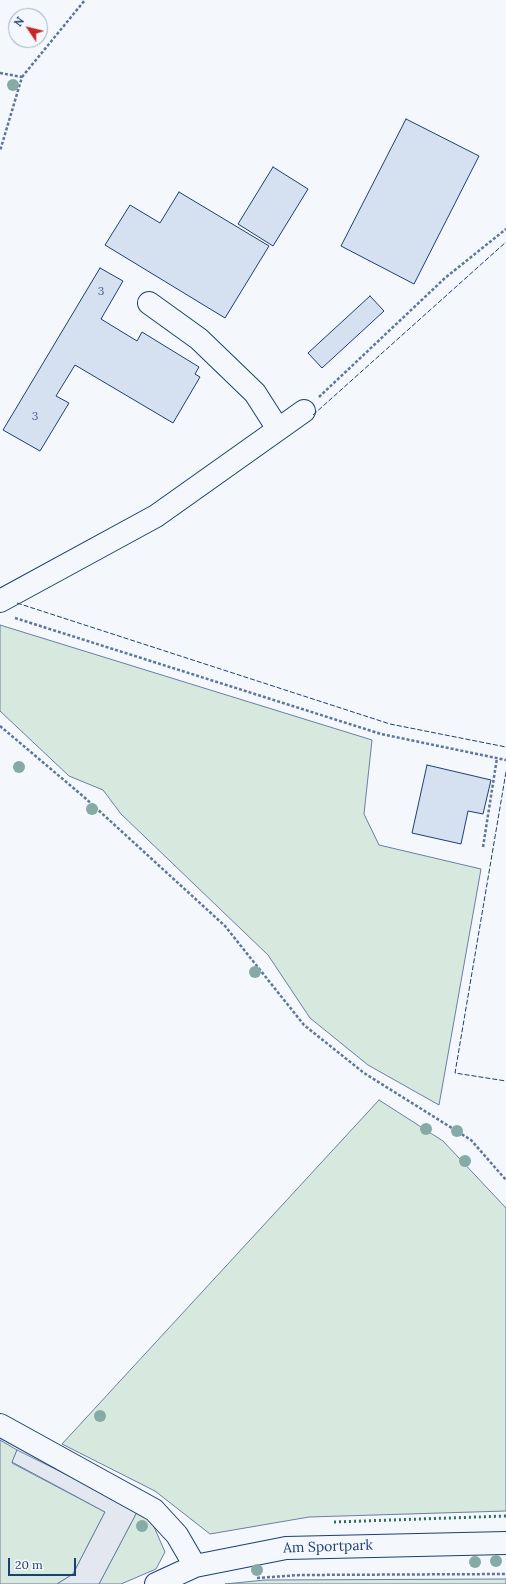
<!DOCTYPE html>
<html>
<head>
<meta charset="utf-8">
<style>
	body { margin:0 }
	#map { position:relative; width:506px; height:1584px; overflow:hidden; background:#f4f7fb; font-family:Lora,serif }
	canvas { display:block }
	.north { position:absolute; left:8px; top:8px; width:40px; height:40px; box-sizing:border-box; background:#f4f7fb; border:1px solid #9eadc5; border-radius:50%; rotate:305deg; font-size:11px; font-weight:700; line-height:16px; text-align:center; color:#1d3f73 }
	.north::after { content:''; display:block; margin:auto; width:14px; height:18px; background:#c62828; clip-path:polygon(50% 0,100% 100%,50% 72%,0 100%) }
	.scale { position:absolute; left:8px; top:1558px; width:68px; height:18px; box-sizing:border-box; border:2px solid #1d3f73; border-top:0; padding-left:5px; font-size:12px; line-height:14px; white-space:nowrap; color:#1d3f73; -webkit-text-stroke:3px #f4f7fb; paint-order:stroke }
</style>
</head>
<body>
<div id="map">
<canvas width="506" height="1584"></canvas>
<div class="north">N</div>
<div class="scale">20 m</div>
</div>
<script>
const c = document.querySelector('canvas').getContext('2d');
c.lineJoin = 'round';
function fillPath(path, color) { c.fillStyle = color; c.fill(path, 'evenodd'); }
const toPath = rows => new Path2D(rows.map(r => 'M' + r).join(''));
function strokePath(path, color, width, dash) { c.strokeStyle = color; c.lineWidth = width; c.lineCap = dash ? 'butt' : 'round'; c.setLineDash(dash || []); c.stroke(path); }
function drawText(font, color, halo, rows, align = 'center') {
  c.font = font + ' Lora,serif'; c.lineWidth = 3; c.setLineDash([]); c.textBaseline = 'middle'; c.strokeStyle = halo; c.fillStyle = color; for (const [text, x, y, turn = 0] of rows) {
    c.save(); c.translate(x, y); c.rotate((+turn || 0) * Math.PI / 180); c.textAlign = isNaN(turn) ? turn : align; if (halo) c.strokeText(text, 0, 0); c.fillText(text, 0, 0); c.restore();
  }
}
const green = toPath([
	[0,625,372,740,364,814,379,845,481,869,439,1105,368,1065,310,1018,268,955,121,814,103,790,69,776,0,711,0,625],
	[379,1100,443,1141,506,1208,506,1511,309,1517,210,1534,155,1491,62,1444,379,1100],
	[0,1440,17,1450,12,1463,105,1512,73,1574,57,1584,0,1584,0,1440],
	[138,1510,151,1520,165,1552,156,1569,121,1584,99,1584,138,1510],
	[506,1579,506,1584,225,1584,265,1580,506,1579]
]);
const parking = toPath([
	[17,1450,138,1510,99,1584,57,1584,73,1574,105,1512,12,1462,17,1450]
]);
const building = toPath([
	[406,119,479,156,414,284,341,246,406,119],
	[273,167,308,189,273,246,238,224,273,167],
	[179,192,269,246,225,318,105,245,130,205,160,223,179,192],
	[100,268,123,281,101,319,137,341,142,332,199,367,195,374,200,377,173,423,75,365,56,396,69,403,40,451,3,430,100,268],
	[370,296,384,311,322,368,308,353,370,296],
	[427,765,491,780,483,814,468,811,461,844,412,833,427,765]
]);
const path = toPath([
	[0,73,22,77,0,151],
	[22,77,85,0],
	[319,397,445,278,506,229],
	[15,618,381,734,506,760],
	[0,726,84,797,225,926,304,1025,364,1073,471,1140,506,1180],
	[483,847,497,758],
	[257,1578,300,1575,506,1574]
]);
const minor = toPath([
	[149,303,199,339,255,393,278,429],
	[0,601,156,516,304,411],
	[0,1425,154,1510,177,1535,195,1566],
	[156,1584,195,1566,286,1548,506,1543]
]);
const hedge = toPath([
	[334,1522,506,1516]
]);
const fence = toPath([
	[313,415,506,242],
	[17,603,390,724,506,747],
	[506,772,455,1073,506,1081]
]);
const trees = [
	[13,85],
	[19,767],
	[92,809],
	[255,972],
	[426,1129],
	[457,1131],
	[465,1161],
	[100,1416],
	[142,1526],
	[496,1561],
	[475,1562],
	[257,1570]
];
const numberNames = [
	["3",101,292],
	["3",35,417]
];
const streetNames = [
	["Am Sportpark",328,1547,-2]
];
fillPath(green, '#d7e8df');
strokePath(green, '#687fa3', 1);
fillPath(parking, '#e3e8f0');
strokePath(parking, '#687fa3', 1);
fillPath(building, '#d5e0f0');
strokePath(building, '#1d3f73', 1);
strokePath(minor, '#1d3f73', 24);
strokePath(path, '#5e769c', 2.5, [3, 2]);
strokePath(minor, '#f4f7fb', 22);
strokePath(hedge, '#2c6c60', 3, [2, 3]);
strokePath(fence, '#1d3f73', 1, [5, 2]);
c.fillStyle = '#86aba6';
for (const [x, y] of trees) { c.beginPath(); c.arc(x, y, 6, 0, 2 * Math.PI); c.fill(); }
drawText('12px', '#4b6792', null, numberNames);
drawText('14px', '#1d3f73', '#f4f7fb', streetNames);
</script>
</body>
</html>
